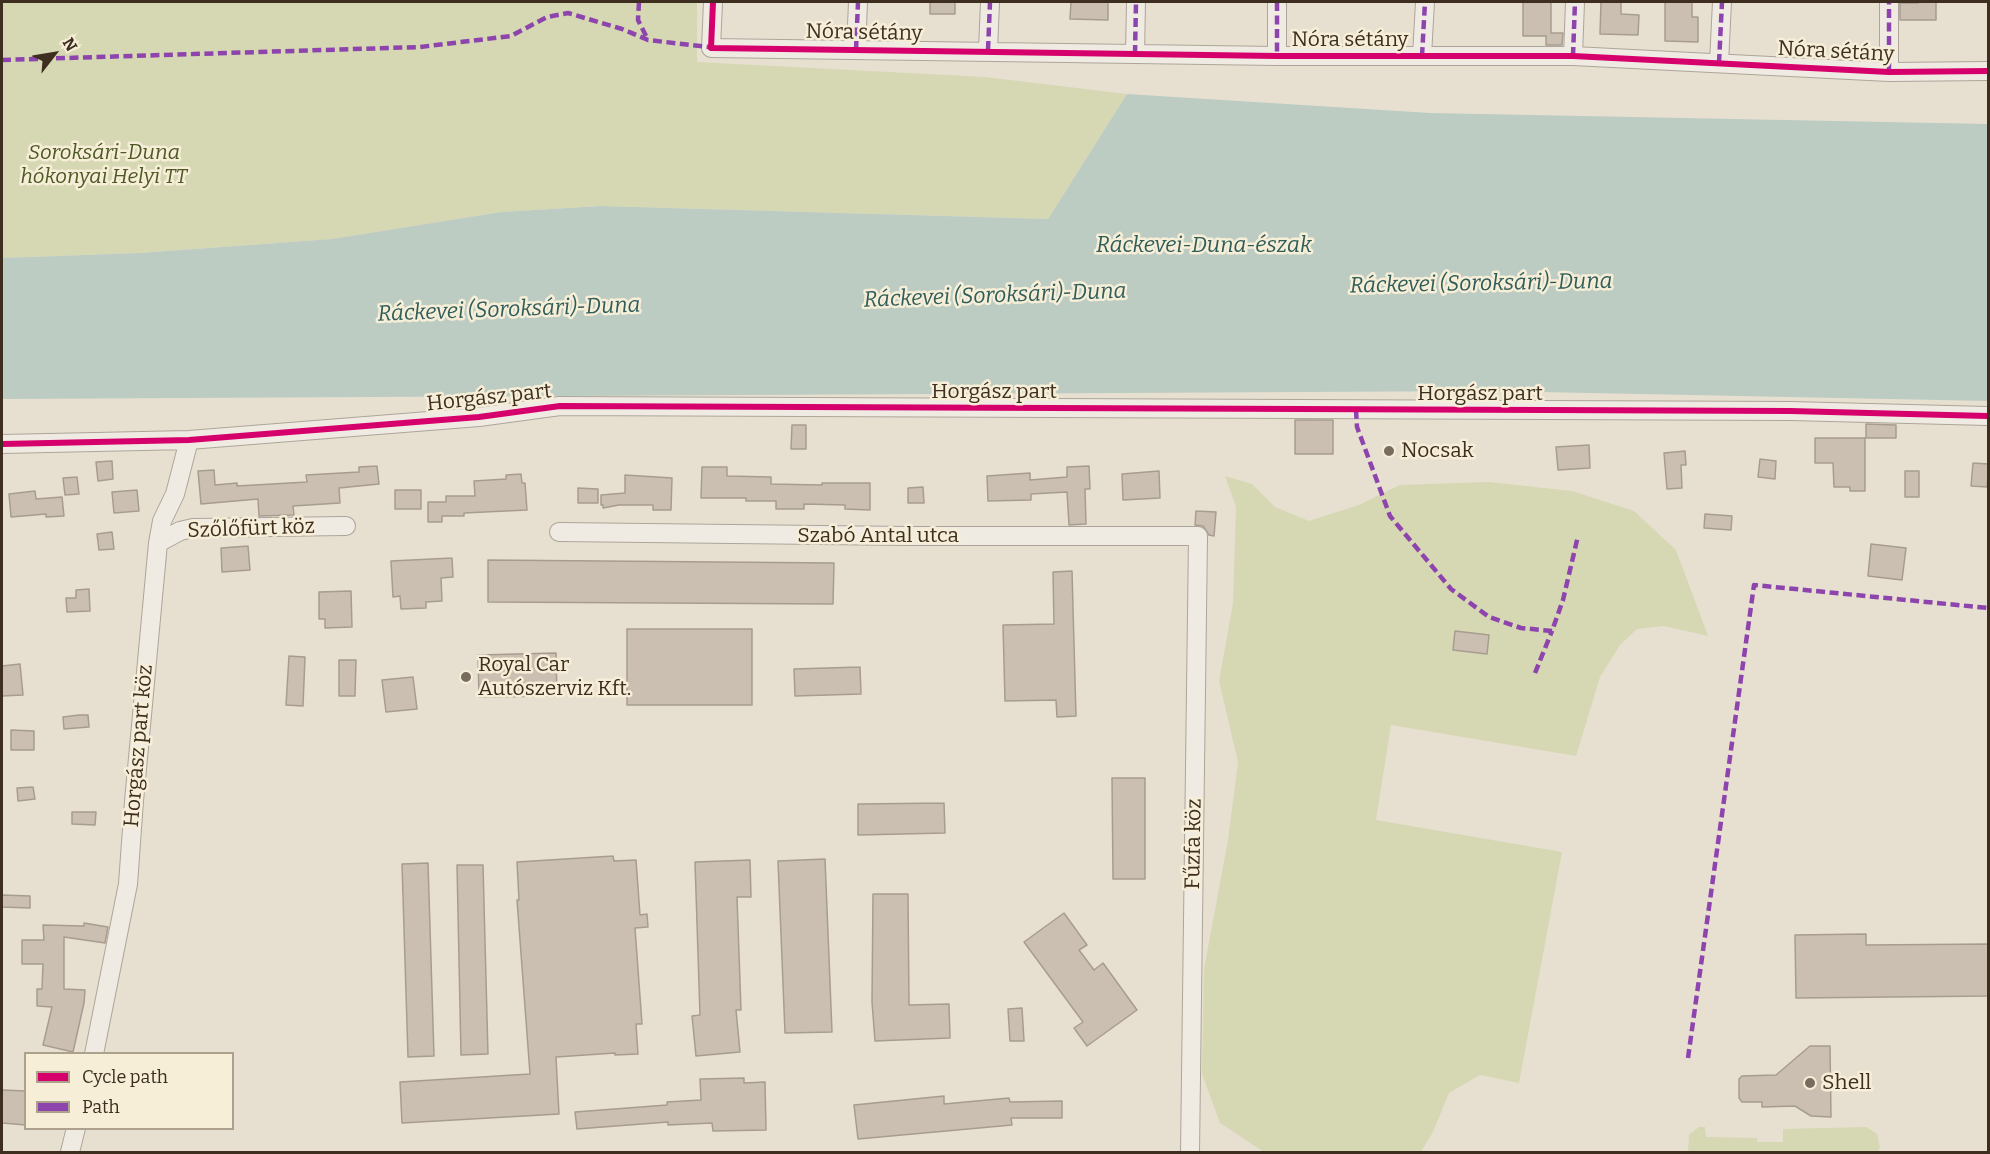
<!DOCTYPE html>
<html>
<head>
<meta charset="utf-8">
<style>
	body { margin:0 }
	#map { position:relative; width:1990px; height:1154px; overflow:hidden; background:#e7e0d1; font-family:Bitter,serif }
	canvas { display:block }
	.frame { position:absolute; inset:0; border:3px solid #3d2e20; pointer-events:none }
	.legend { position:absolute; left:24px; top:1052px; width:210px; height:78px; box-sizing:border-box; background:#f7eed8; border:2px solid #ada18e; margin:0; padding:8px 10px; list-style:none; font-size:18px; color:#3d2e20 }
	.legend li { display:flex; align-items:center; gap:12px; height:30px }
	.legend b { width:30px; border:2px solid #ada18e }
	.north { position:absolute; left:24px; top:24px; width:60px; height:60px; -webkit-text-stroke:4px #f7eed8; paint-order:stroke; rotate:59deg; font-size:16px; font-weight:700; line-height:24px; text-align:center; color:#3d2e20 }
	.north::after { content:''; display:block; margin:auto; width:21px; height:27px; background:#3d2e20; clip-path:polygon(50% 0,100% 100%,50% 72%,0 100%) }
</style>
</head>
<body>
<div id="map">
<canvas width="1990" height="1154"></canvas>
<div class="frame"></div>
<ul class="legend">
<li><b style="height:8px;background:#d6006c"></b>Cycle path</li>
<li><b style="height:8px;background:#8e44ad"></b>Path</li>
</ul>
<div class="north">N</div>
</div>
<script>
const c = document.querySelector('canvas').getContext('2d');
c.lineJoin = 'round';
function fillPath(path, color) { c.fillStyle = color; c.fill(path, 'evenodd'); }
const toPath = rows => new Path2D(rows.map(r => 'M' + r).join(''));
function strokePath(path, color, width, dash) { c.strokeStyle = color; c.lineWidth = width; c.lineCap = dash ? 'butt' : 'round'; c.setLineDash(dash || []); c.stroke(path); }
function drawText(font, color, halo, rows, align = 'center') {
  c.font = font + ' Bitter,serif'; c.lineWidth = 5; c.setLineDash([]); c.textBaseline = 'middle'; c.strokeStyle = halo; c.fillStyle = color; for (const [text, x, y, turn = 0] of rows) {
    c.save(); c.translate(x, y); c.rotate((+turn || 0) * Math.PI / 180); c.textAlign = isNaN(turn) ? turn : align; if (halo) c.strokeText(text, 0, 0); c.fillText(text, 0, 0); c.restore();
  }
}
const green = toPath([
	[2,2,697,2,697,62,985,77,1127,94,1048,219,601,206,501,212,332,239,140,253,2,258],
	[1225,476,1252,484,1275,507,1309,521,1359,505,1400,485,1489,482,1572,491,1634,511,1676,550,1708,636,1664,626,1637,629,1620,645,1600,677,1576,756,1391,725,1376,820,1562,852,1519,1083,1480,1075,1449,1093,1433,1132,1421,1152,1264,1152,1220,1123,1202,1074,1204,969,1228,840,1238,762,1219,681,1233,603,1236,507],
	[1699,1127,1705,1127,1706,1137,1757,1138,1757,1142,1783,1142,1783,1129,1866,1127,1877,1134,1880,1147,1878,1152,1688,1152,1689,1135]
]);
const water = toPath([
	[1127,94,1430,113,1988,124,1988,401,1491,391,2,399,2,258,140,253,332,239,501,212,601,206,1048,219]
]);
const building = toPath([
	[930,2,955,2,955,14,930,14,930,2],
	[1071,2,1108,2,1108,20,1070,19,1071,2],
	[1523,2,1551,2,1551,33,1563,33,1562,45,1546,45,1546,36,1523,36,1523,2],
	[1601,2,1621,2,1621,14,1639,15,1638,35,1600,34,1601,2],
	[1665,2,1692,2,1692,17,1698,17,1698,42,1665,41,1665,2],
	[1918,2,1936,2,1936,20,1900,20,1900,3,1918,3,1918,2],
	[1295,420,1333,420,1333,454,1295,454,1295,420],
	[1866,424,1896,425,1896,438,1866,438,1866,424],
	[792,425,806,425,806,449,791,449,792,425],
	[1815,438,1865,438,1865,491,1850,491,1850,487,1834,487,1833,463,1815,463,1815,438],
	[1589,445,1590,468,1558,470,1556,447,1589,445],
	[1685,451,1686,465,1681,465,1682,488,1667,489,1664,453,1685,451],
	[1760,459,1776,461,1775,479,1758,477,1760,459],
	[112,461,113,479,98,481,96,462,112,461],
	[1973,463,1989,464,1987,487,1971,486,1973,463],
	[377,466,379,484,339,488,340,503,293,506,294,515,259,516,258,499,201,504,198,471,214,470,215,485,237,483,237,486,307,482,306,475,359,472,359,467,377,466],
	[1089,466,1090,489,1085,489,1086,524,1069,525,1067,492,1031,494,1031,500,988,501,987,476,1030,473,1030,480,1067,477,1067,467,1089,466],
	[702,467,727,467,727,476,771,477,771,484,822,485,822,483,870,483,870,510,845,509,845,505,804,504,804,509,776,509,776,501,746,501,746,498,701,498,702,467],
	[1159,471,1160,498,1123,500,1122,474,1159,471],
	[1905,471,1919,471,1919,497,1905,497,1905,471],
	[521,474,522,483,525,483,527,510,464,513,464,516,442,516,442,522,428,522,428,502,446,502,446,496,475,496,474,481,506,479,506,475,521,474],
	[625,475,672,478,671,510,653,510,653,505,619,505,603,508,603,505,601,505,601,495,625,493,625,475],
	[77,477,79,494,65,495,63,478,77,477],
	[923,487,924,503,908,503,908,488,923,487],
	[578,488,598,489,598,503,578,503,578,488],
	[137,490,139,511,114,513,112,492,137,490],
	[395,490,421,490,421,509,395,509,395,490],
	[35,491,36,499,62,497,64,516,46,517,46,514,11,517,9,494,35,491],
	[1196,511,1216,512,1214,536,1209,535,1203,526,1195,525,1196,511],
	[1705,514,1732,516,1731,530,1704,528,1705,514],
	[112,532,114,549,99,550,97,534,112,532],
	[1871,544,1906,548,1902,580,1868,576,1871,544],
	[248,546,250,570,222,572,221,548,248,546],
	[452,558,453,577,441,578,442,601,426,602,426,608,401,609,400,596,393,597,391,561,452,558],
	[488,560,834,563,833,604,488,602,488,560],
	[1072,571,1076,716,1057,717,1056,700,1005,701,1003,625,1054,624,1053,572,1072,571],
	[89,589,90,611,67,612,66,598,76,598,76,590,89,589],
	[351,591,352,627,325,628,325,619,319,619,319,592,351,591],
	[627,629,752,629,752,705,627,705,627,629],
	[1455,631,1489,635,1487,654,1453,650,1455,631],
	[556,653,557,696,479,697,478,655,556,653],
	[289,656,305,657,303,706,286,705,289,656],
	[339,660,356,660,355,696,339,696,339,660],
	[20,664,23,695,2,696,2,666,20,664],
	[860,667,861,694,795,696,794,669,860,667],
	[413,677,417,709,386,712,382,680,413,677],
	[79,715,88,715,89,727,64,729,63,717,79,715],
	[11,730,34,731,34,750,11,750,11,730],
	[1112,778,1145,778,1145,879,1113,879,1112,778],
	[33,787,35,799,18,801,17,788,33,787],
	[944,803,945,833,858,835,858,804,944,803],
	[72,812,96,812,95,825,72,824,72,812],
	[613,856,614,861,636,860,640,915,647,914,648,927,635,928,642,1024,636,1024,638,1054,615,1055,615,1053,556,1057,559,1114,402,1123,400,1082,530,1074,517,900,519,900,517,862,613,856],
	[825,859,832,1032,785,1033,778,861,825,859],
	[750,860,751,897,737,897,741,1010,736,1010,740,1052,696,1056,692,1016,700,1015,695,862,750,860],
	[428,863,434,1056,408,1057,402,864,428,863],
	[457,865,483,865,488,1054,461,1055,457,865],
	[873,894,908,894,909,1005,949,1004,950,1038,875,1041,872,1002,873,894],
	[2,895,30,896,30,908,2,907,2,895],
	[1064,913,1087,945,1079,950,1094,970,1103,963,1137,1010,1087,1046,1074,1028,1083,1022,1024,942,1064,913],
	[84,923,108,927,105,943,64,937,64,989,85,990,84,1003,73,1052,43,1045,52,1007,37,1006,37,989,42,989,43,964,22,964,22,940,44,940,43,925,84,926,84,923],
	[1866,934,1866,945,1989,944,1989,996,1796,998,1795,935,1866,934],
	[1022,1008,1024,1041,1010,1041,1008,1009,1022,1008],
	[1810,1046,1830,1046,1831,1117,1811,1116,1795,1106,1762,1107,1762,1102,1742,1102,1739,1098,1739,1079,1742,1076,1776,1075,1810,1046],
	[744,1078,744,1083,765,1082,766,1130,713,1131,712,1123,668,1125,668,1122,577,1129,575,1112,667,1105,667,1102,701,1100,700,1079,744,1078],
	[2,1090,26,1091,26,1125,2,1123,2,1090],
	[944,1096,944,1104,1009,1098,1010,1102,1062,1101,1062,1118,1011,1118,1012,1125,858,1139,854,1105,944,1096]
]);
const minor = toPath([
	[713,2,711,48,1277,56,1573,56,1889,72,1988,71],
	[1277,2,1277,56],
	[856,50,858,2],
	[988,50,990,2],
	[1135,54,1136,2],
	[1422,56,1425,2],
	[1573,56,1575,2],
	[1719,63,1722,2],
	[1889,72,1889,2],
	[2,444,189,440,479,417,560,406,1790,411,1988,416],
	[559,532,907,536,1198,536,1190,1152],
	[158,543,180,531,193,528,346,526],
	[94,1054,128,884,134,801,158,543,162,521,175,494,189,440],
	[70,1152,76,1128]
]);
const quiet = toPath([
	[639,2,638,20,648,40],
	[1277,2,1277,56],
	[856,50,858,2],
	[988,50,990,2],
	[1135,54,1136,2],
	[1422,56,1425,2],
	[1573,56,1575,2],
	[2,60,420,47,511,36,547,17,568,13,622,29,648,40,717,48],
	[1719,63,1722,2],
	[1889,72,1889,2],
	[1356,410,1357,427,1390,516,1451,589,1489,617,1521,628,1552,631,1563,600,1578,536],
	[1535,673,1552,631],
	[1688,1058,1754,585,1988,608]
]);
const cycleway = toPath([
	[713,2,711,48,1277,56,1573,56,1889,72,1988,71],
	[2,444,189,440,479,417,560,406,1790,411,1988,416]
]);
const markers = [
	[1389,451,6,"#786c5e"],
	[466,677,6,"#786c5e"],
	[1810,1083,6,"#786c5e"]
];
const streetNames = [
	["Nóra sétány",864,33,1],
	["Nóra sétány",1350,40],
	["Nóra sétány",1836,52,3],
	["Horgász part",994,392],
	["Horgász part",1480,394],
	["Horgász part",489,398,-6],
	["Szőlőfürt köz",251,529,-2],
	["Szabó Antal utca",878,536],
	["Horgász part köz",139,746,-85],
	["Fűzfa köz",1194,844,-89]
];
const parkNames = [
	["Soroksári-Duna",104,153],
	["hókonyai Helyi TT",104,177]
];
const poiNames = [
	["Nocsak",1401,451],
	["Royal Car",478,665],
	["Autószerviz Kft.",478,689],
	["Shell",1822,1083]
];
const waterNames = [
	["Ráckevei-Duna-észak",1204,246],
	["Ráckevei (Soroksári)-Duna",1481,284,-1],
	["Ráckevei (Soroksári)-Duna",995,296,-2],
	["Ráckevei (Soroksári)-Duna",509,310,-2]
];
fillPath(green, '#d6d7b3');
fillPath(water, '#bcccc2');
fillPath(building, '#cbbfb2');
strokePath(building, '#a89c90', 1.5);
strokePath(minor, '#ada599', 20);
strokePath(minor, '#efebe3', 18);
strokePath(quiet, '#8e44ad', 4.5, [9, 4.5]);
strokePath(cycleway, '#d6006c', 6);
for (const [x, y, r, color] of markers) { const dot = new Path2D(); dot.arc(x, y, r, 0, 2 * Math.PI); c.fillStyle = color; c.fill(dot); strokePath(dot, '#f7eed8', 2); }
drawText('21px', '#3d2e20', '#f7eed8', streetNames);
drawText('italic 21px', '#4d5a26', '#f7eed8', parkNames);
drawText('21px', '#3d2e20', '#f7eed8', poiNames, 'left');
drawText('italic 22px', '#2f5d5a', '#f7eed8', waterNames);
</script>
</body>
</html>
